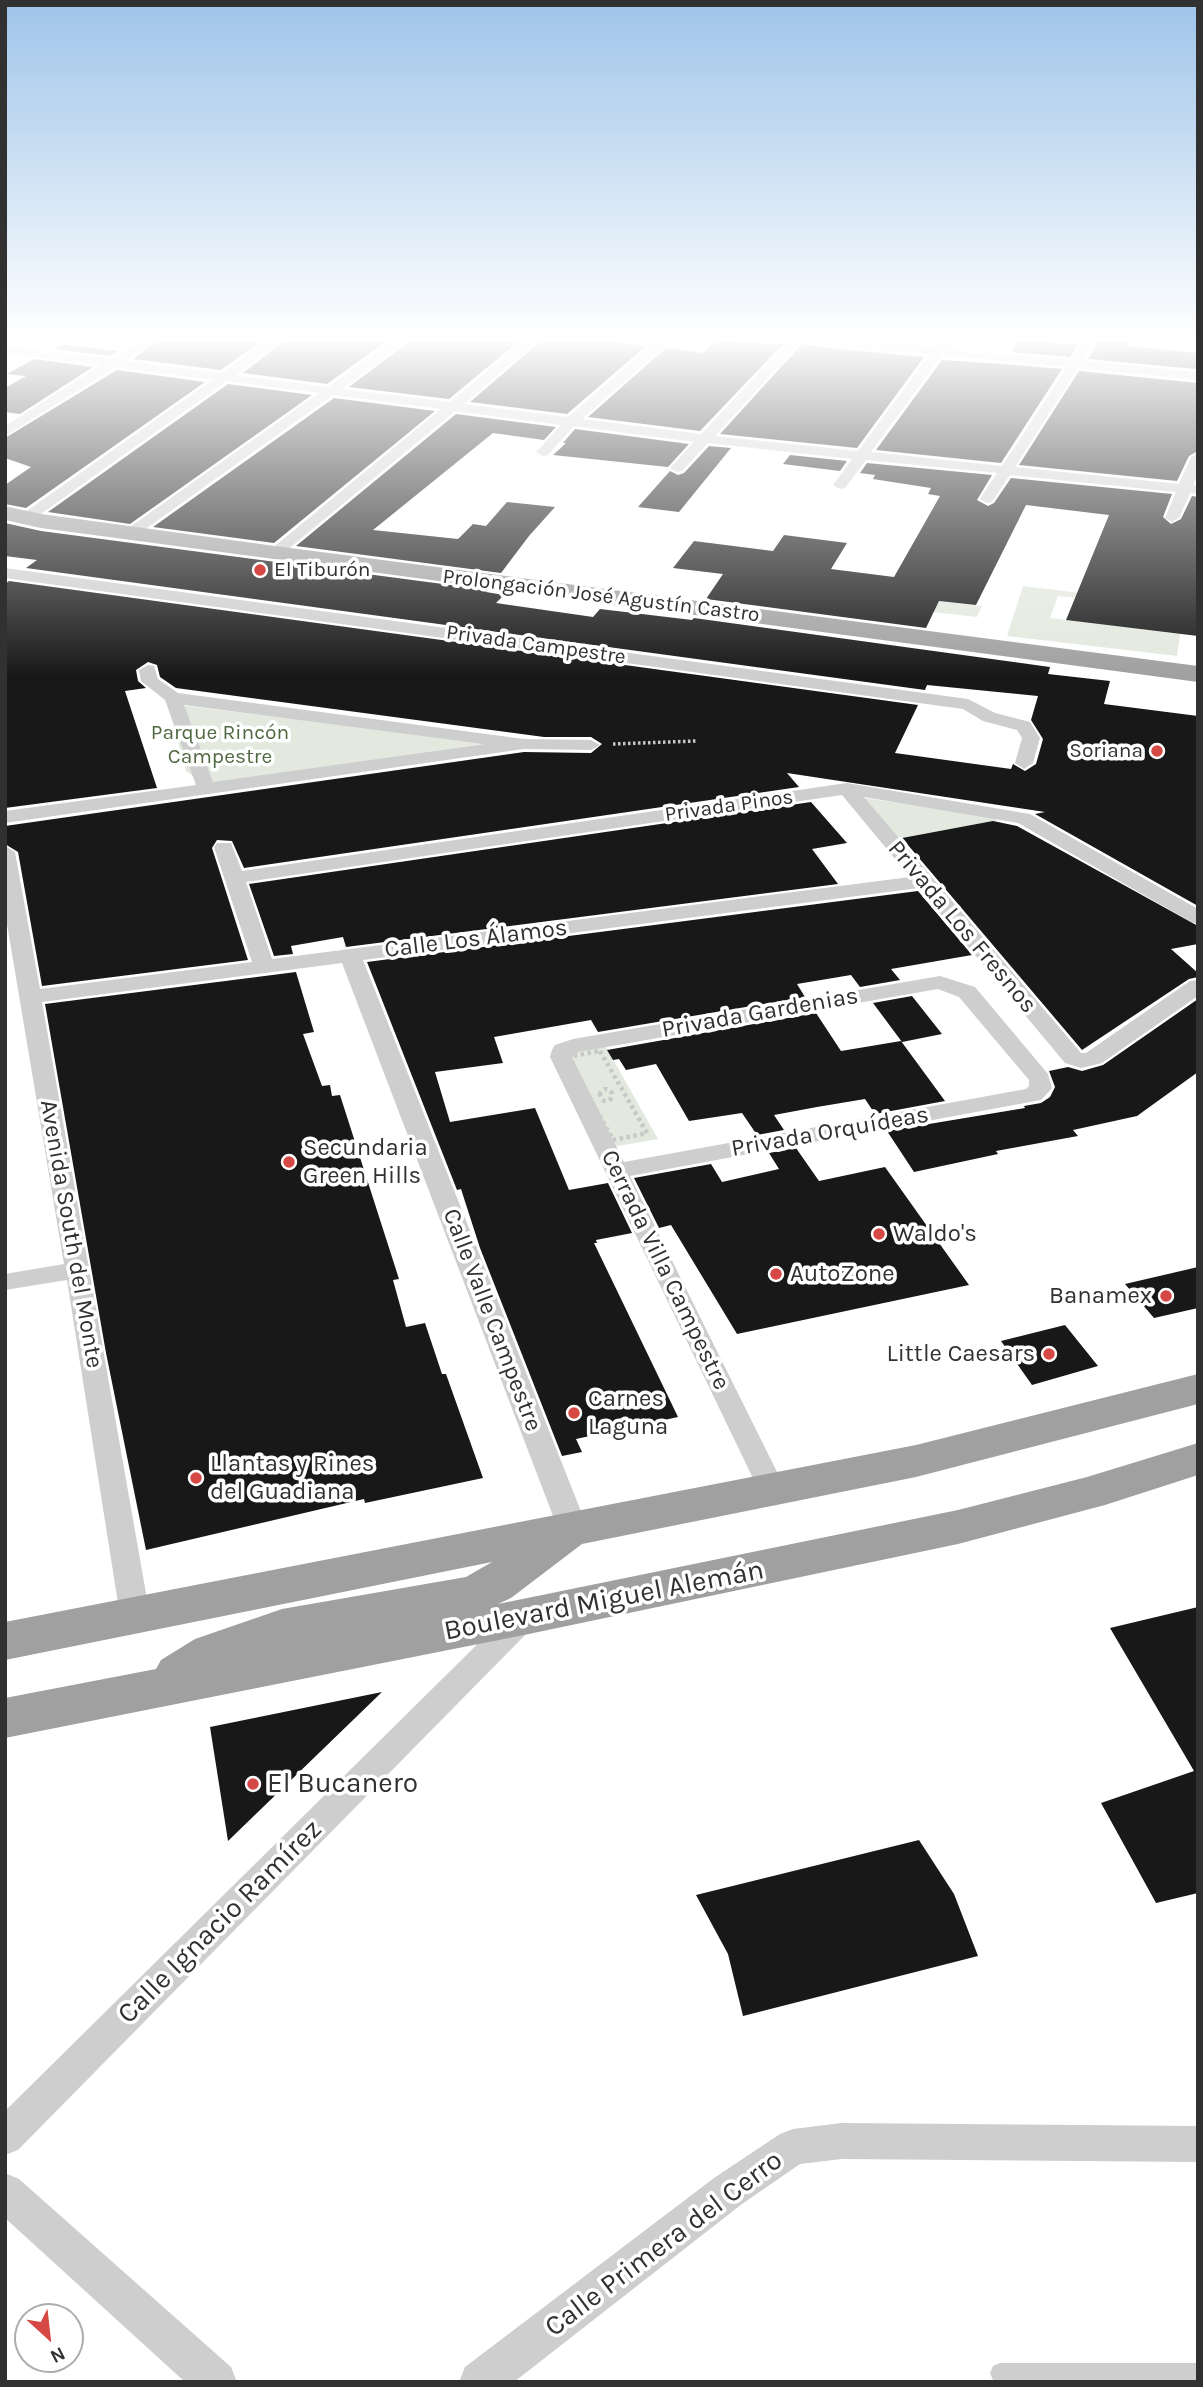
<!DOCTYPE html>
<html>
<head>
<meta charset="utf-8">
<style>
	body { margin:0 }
	#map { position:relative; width:1203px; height:2387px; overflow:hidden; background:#fff; font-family:Karla,sans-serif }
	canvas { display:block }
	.frame { position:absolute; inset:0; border:7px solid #313131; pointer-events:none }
	.north { position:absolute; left:14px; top:2303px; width:70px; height:70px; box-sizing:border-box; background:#fff; border:2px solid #adadad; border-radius:50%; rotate:153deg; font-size:19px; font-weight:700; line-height:28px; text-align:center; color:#313131 }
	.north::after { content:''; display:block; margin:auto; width:24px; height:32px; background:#d64844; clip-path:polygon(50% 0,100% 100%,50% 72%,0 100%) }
</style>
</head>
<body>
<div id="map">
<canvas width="1203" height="2387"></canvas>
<div class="frame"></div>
<div class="north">N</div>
</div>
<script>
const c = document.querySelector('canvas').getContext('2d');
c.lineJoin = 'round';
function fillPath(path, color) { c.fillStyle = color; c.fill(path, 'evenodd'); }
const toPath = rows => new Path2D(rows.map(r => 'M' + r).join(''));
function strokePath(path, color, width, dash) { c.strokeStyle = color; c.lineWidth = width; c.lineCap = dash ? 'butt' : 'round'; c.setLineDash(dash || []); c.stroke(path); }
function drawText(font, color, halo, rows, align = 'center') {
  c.font = font + ' Karla,sans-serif'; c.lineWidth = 7; c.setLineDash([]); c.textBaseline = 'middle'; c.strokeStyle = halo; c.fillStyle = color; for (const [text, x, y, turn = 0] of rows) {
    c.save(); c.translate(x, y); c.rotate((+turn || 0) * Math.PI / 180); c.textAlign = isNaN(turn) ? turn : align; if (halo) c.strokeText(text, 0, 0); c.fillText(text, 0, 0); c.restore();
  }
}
const green = toPath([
	[1023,586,1089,594,1088,599,1058,596,1050,618,1180,634,1177,656,1007,636],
	[902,597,982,606,977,617,897,608],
	[167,702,179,705,489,743,204,784,186,771],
	[859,797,993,817,998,821,888,840],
	[605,1045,658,1139,612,1147,564,1052]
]);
const building = toPath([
	[157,341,261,341,221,370,133,359],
	[284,341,387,341,327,384,243,373],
	[410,341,519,341,449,399,349,387],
	[541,341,606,341,646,346,567,414,470,402],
	[716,341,783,344,700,431,588,417,666,348,703,353],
	[1018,341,1040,341,1078,345,1070,357,1011,352],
	[1098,341,1129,341,1127,346,1198,353,1198,363,1195,369,1088,359],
	[61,344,118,351,110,356,53,349],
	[802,344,829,348,924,357,857,448,720,434],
	[34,359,93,367,20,414,5,412,5,388,26,376,7,374],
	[942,360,1003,364,1062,369,1001,463,876,450],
	[117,370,205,382,26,508,5,504,5,485,31,467,5,458,5,438],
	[1079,371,1198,383,1198,451,1189,456,1177,481,1019,465],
	[228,384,312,395,130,524,48,512],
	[334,398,435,411,274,543,153,527],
	[456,414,556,427,544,440,493,433,373,530,458,539,473,524,486,526,507,502,555,507,529,536,501,573,296,546],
	[575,429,689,444,668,467,553,455,566,443,563,443],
	[709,446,731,448,679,512,638,507,670,471,678,475,684,473],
	[790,455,847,461,840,471,783,464],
	[867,463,992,475,977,500,988,506,994,503,1011,478,1172,494,1163,517,1171,524,1181,519,1192,496,1198,497,1198,636,1066,620,1109,515,1026,505,976,605,939,601,926,628,706,599,723,574,673,568,694,541,773,551,784,535,847,543,831,569,894,577,940,496,928,494,931,488,873,479,875,475,860,473],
	[5,523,41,531,488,590,486,592,504,595,496,603,593,617,600,609,692,620,694,618,1050,667,1048,674,1110,681,1104,704,1198,716,1198,906,1035,814,1045,812,787,773,799,787,244,868,232,841,217,840,212,848,248,960,42,986,18,852,5,844,5,826,524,752,591,753,602,744,591,737,544,737,176,688,160,677,157,665,148,662,136,670,138,681,146,688,125,691,157,788,5,808,5,584,9,581,918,705,895,753,1011,769,1013,764,1025,771,1036,764,1043,739,1031,720,1038,696,927,685,925,690,26,568,37,560,5,556],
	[811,802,847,843,812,849,838,884,346,947,343,937,291,946,293,954,274,956,249,884],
	[993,821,1017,826,1198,926,1198,944,1171,949,1198,973,1198,977,1189,979,1082,1050,902,838],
	[918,891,972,955,891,969,900,980,860,987,851,975,797,984,805,997,598,1032,591,1020,494,1037,503,1063,435,1072,450,1122,535,1108,569,1190,608,1183,632,1233,596,1240,597,1243,594,1243,678,1417,576,1439,582,1452,562,1456,480,1248,461,1189,457,1190,367,962],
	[296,972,314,1032,303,1034,322,1086,330,1085,332,1096,340,1095,399,1279,393,1280,406,1327,425,1323,442,1374,446,1374,483,1478,365,1503,364,1499,146,1550,106,1353,45,1004],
	[912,996,942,1034,902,1042,873,1003],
	[1198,999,1198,1072,1137,1116,1073,1130,1078,1136,996,1151,998,1154,914,1172,887,1131,1025,1108,1024,1106,1041,1103,1050,1097,1055,1087,1049,1071,1068,1067,1082,1071,1103,1065],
	[816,1013,841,1051,901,1041,945,1101,875,1114,865,1099,817,1107,774,1115,784,1130,757,1135,742,1113,689,1121,656,1064,626,1070,619,1059,613,1060,607,1050],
	[796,1148,819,1181,885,1167,969,1285,737,1334,671,1225,659,1228,634,1178,711,1164,722,1182,779,1169,769,1153],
	[1198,1267,1198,1308,1154,1318,1125,1284],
	[1065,1325,1098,1366,1032,1385,1001,1341],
	[1198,1607,1198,1893,1156,1903,1101,1803,1194,1771,1110,1628],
	[382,1692,228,1841,210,1727],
	[919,1840,954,1894,978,1956,743,2016,728,1954,696,1895]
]);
const pathFar1 = toPath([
	[613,744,696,741]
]);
const path = toPath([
	[600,1051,623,1091,647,1133,613,1140,567,1057,600,1051],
	'600 1095a6 6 0 1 1 12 0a6 6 0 1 1-12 0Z'
]);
const service = toPath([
	[1000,2363,1198,2363,1198,2382,996,2382,993,2380,990,2373,993,2366,1000,2363]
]);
const minor = toPath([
	[139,341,154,341,126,361,222,373,266,341,281,341,236,375,328,387,392,341,407,341,342,389,450,402,524,341,538,341,464,404,568,417,656,341,670,341,582,419,701,434,789,341,802,341,715,436,858,451,930,354,829,345,823,341,872,341,936,347,940,341,952,341,947,349,1071,360,1084,341,1096,341,1083,361,1198,372,1198,380,1078,368,1015,467,1179,484,1191,457,1198,453,1198,474,1193,485,1198,486,1198,494,1190,493,1179,518,1172,522,1165,518,1176,492,1010,475,992,502,987,503,980,499,997,473,866,460,845,488,840,489,833,485,852,459,708,443,682,471,677,472,670,468,694,442,574,426,548,455,543,456,536,452,561,425,455,411,280,556,270,556,267,553,270,550,441,409,333,395,137,535,127,535,124,532,127,529,319,393,227,381,31,521,21,521,19,518,21,515,212,380,116,367,5,436,5,426,101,365,5,353,5,345,111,359,139,341],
	[942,355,1067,367,1002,466,871,452,942,355],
	[5,568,968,699,995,713,1030,722,1040,738,1033,763,1024,769,1015,763,1022,738,1017,730,983,721,963,709,5,578,5,568],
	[148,665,154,666,158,679,178,693,524,739,591,740,600,745,591,750,524,749,5,823,5,811,196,785,165,700,141,681,139,670,148,665],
	[184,705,484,744,213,782,184,705],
	[847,783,1030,814,1198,909,1198,924,1191,922,1018,823,864,797,1081,1053,1086,1053,1190,981,1198,980,1198,996,1102,1063,1081,1068,1065,1063,919,888,363,960,588,1529,583,1537,573,1540,563,1537,558,1529,342,963,42,1002,150,1616,146,1624,135,1628,124,1624,120,1616,67,1280,5,1290,5,1274,64,1264,5,912,5,846,15,852,40,989,252,962,214,847,217,843,231,843,242,871,847,783],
	[842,795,910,877,272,959,246,882,842,795],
	[940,976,975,987,1048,1074,1052,1088,1041,1100,630,1176,786,1490,782,1497,772,1500,762,1497,550,1057,552,1050,555,1045,573,1039,940,976],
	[938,989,959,997,1029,1080,1029,1086,1026,1089,624,1162,572,1057,578,1052,938,989],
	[524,1605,535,1609,539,1617,535,1625,18,2150,5,2155,5,2111,513,1609,524,1605],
	[842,2123,1198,2126,1198,2162,842,2159,800,2164,742,2204,514,2382,459,2382,465,2367,714,2178,780,2134,793,2129,842,2123],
	[5,2173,19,2179,231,2367,237,2382,185,2382,5,2218,5,2173]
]);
const trunk = toPath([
	[5,506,41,514,275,546,1198,666,1198,682,41,528,5,520,5,506],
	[1198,1374,1198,1404,916,1477,582,1544,511,1598,498,1604,958,1510,1087,1477,1198,1443,1198,1475,1105,1505,958,1544,524,1635,5,1738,5,1698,156,1669,161,1660,195,1639,282,1609,466,1577,492,1562,5,1660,5,1622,916,1445,1198,1374]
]);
const markers = [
	[260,570,7,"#d64844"],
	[1157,751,7,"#d64844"],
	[289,1162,7,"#d64844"],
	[879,1234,7,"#d64844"],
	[776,1274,7,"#d64844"],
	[1166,1296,7,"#d64844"],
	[1049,1354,7,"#d64844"],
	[574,1413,7,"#d64844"],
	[196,1478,7,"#d64844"],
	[253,1784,7,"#d64844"]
];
const farPoinames = [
	["El Tiburón",274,570],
	["Soriana",1143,751,"right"]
];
const farStreetnames = [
	["Prolongación José Agustín Castro",601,596,7],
	["Privada Campestre",536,645,8],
	["Privada Pinos",729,806,-8]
];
const farParknames = [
	["Parque Rincón",220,733],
	["Campestre",220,757]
];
const streetNames = [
	["Privada Los Fresnos",962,927,50],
	["Calle Los Álamos",476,939,-7],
	["Privada Gardenias",760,1013,-10],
	["Privada Orquídeas",830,1132,-10],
	["Avenida South del Monte",71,1234,80],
	["Cerrada Villa Campestre",665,1270,64],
	["Calle Valle Campestre",492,1320,69]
];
const poiNames = [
	["Secundaria",303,1148],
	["Green Hills",303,1176],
	["Waldo's",893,1234],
	["AutoZone",790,1274],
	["Banamex",1152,1296,"right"],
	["Little Caesars",1035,1354,"right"],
	["Carnes",588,1399],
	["Laguna",588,1427],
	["Llantas y Rines",210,1464],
	["del Guadiana",210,1492]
];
const nearStreetnames = [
	["Boulevard Miguel Alemán",604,1601,-11],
	["Calle Ignacio Ramírez",220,1922,-45],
	["Calle Primera del Cerro",664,2244,-37]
];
const nearPoinames = [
	["El Bucanero",267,1784]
];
fillPath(green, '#e3e9de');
fillPath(building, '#181818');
strokePath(pathFar1, '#c8c8c8', 3.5, [2.5, 2.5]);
strokePath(path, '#c8c8c8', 4.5, [3.5, 3.5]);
fillPath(service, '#cecece');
fillPath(minor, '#cecece');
fillPath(trunk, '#a0a0a0');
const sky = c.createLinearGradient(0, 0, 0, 676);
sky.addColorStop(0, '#9ec4e9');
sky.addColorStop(0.5, '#fff');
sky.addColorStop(1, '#ffffff00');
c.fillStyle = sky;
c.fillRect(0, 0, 1203, 676);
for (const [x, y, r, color] of markers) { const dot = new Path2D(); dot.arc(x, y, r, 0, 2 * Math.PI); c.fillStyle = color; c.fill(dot); strokePath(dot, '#fff', 2.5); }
drawText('21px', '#313131', '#fff', farPoinames, 'left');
drawText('21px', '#313131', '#fff', farStreetnames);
drawText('21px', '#506942', '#fff', farParknames);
drawText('24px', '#313131', '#fff', streetNames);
drawText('24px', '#313131', '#fff', poiNames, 'left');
drawText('28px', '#313131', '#fff', nearStreetnames);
drawText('28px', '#313131', '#fff', nearPoinames, 'left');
</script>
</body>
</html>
